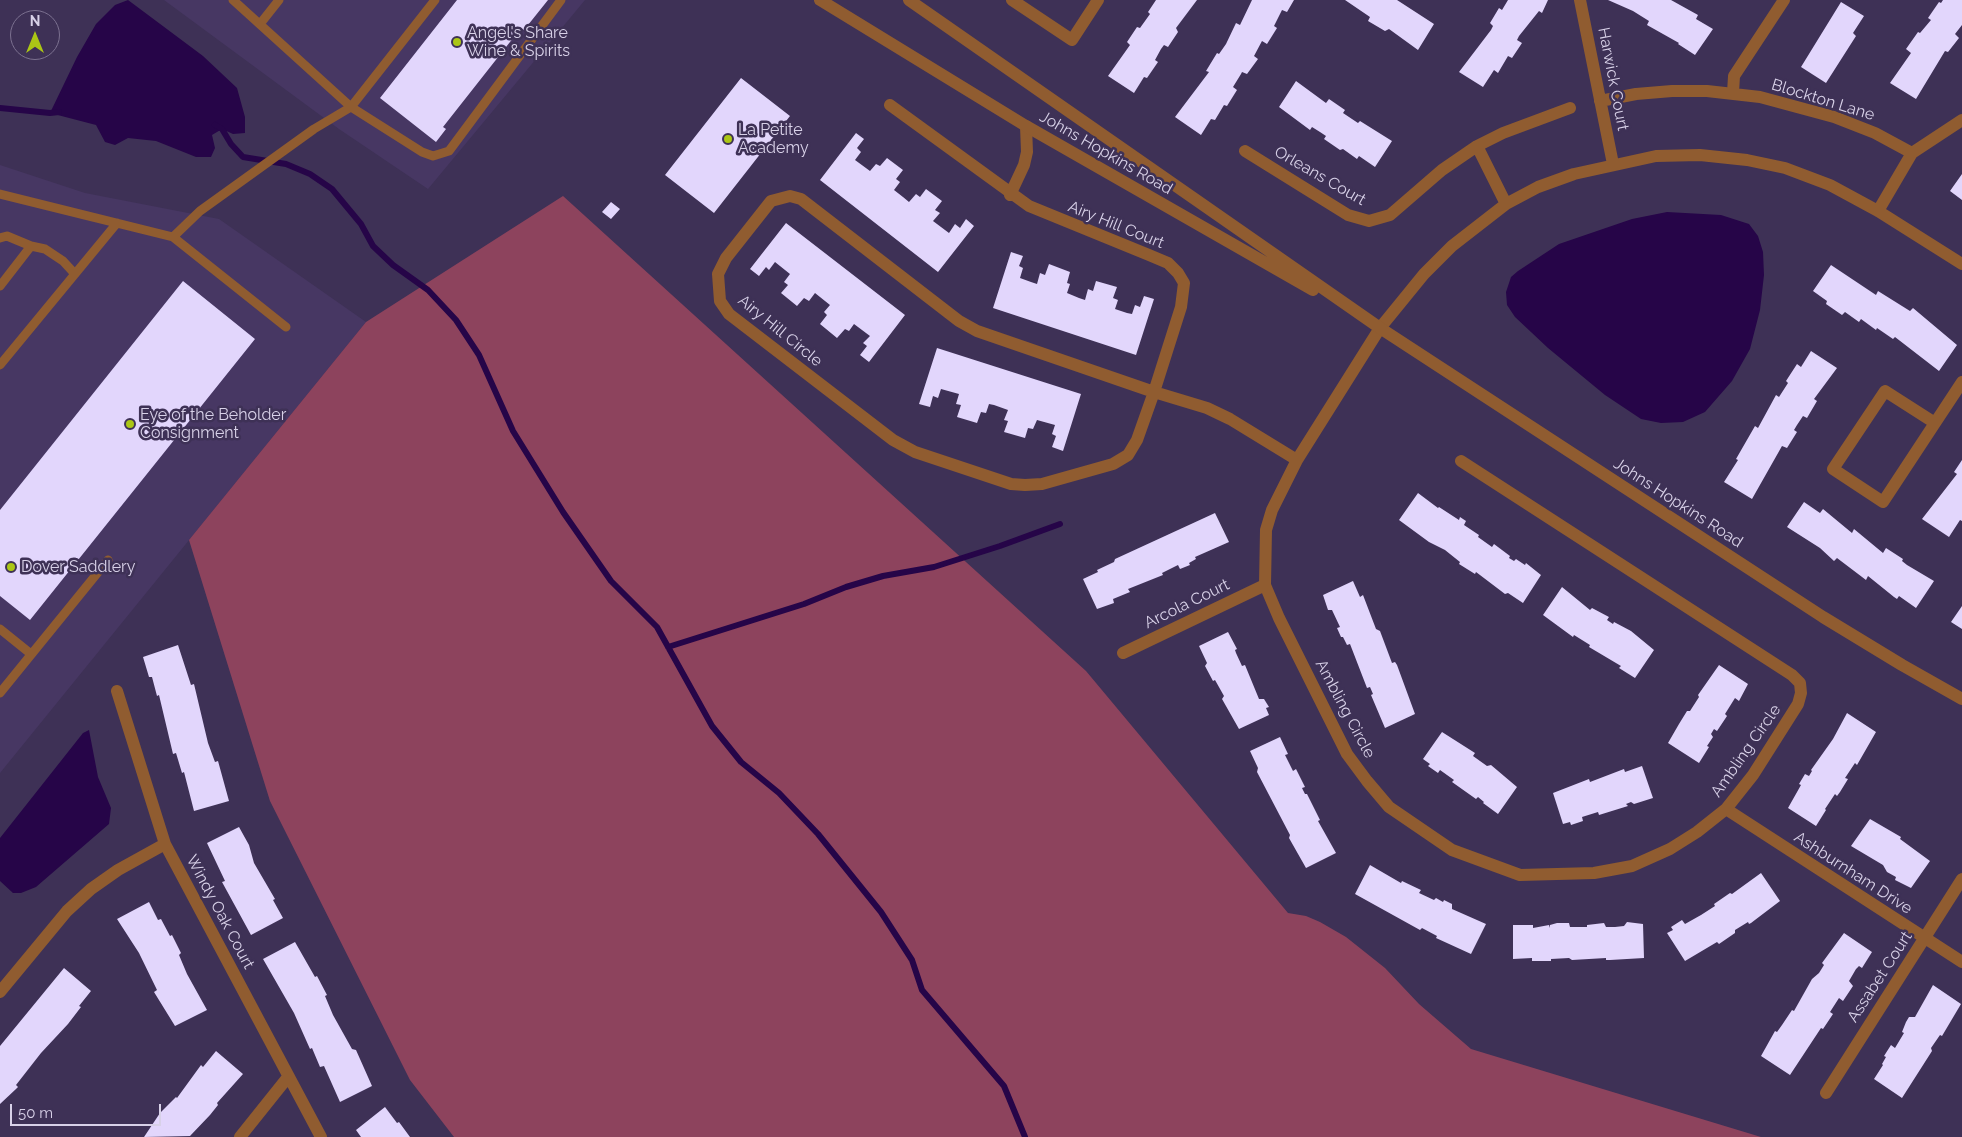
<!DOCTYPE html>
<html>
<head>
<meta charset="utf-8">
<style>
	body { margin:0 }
	#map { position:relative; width:1962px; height:1137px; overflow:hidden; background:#3e3156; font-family:Raleway,sans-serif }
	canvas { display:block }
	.north { position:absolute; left:10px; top:10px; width:50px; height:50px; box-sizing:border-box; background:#3e3156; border:1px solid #7c7190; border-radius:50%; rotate:0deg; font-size:14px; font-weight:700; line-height:20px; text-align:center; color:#d8d1e8 }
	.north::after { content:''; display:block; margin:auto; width:18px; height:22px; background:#abc615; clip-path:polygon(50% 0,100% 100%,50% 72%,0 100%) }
	.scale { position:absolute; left:10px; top:1104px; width:151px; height:22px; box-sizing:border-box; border:2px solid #d8d1e8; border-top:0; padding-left:6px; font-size:15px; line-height:18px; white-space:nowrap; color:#d8d1e8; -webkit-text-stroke:4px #3e3156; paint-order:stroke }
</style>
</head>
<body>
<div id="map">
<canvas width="1962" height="1137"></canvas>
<div class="north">N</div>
<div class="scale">50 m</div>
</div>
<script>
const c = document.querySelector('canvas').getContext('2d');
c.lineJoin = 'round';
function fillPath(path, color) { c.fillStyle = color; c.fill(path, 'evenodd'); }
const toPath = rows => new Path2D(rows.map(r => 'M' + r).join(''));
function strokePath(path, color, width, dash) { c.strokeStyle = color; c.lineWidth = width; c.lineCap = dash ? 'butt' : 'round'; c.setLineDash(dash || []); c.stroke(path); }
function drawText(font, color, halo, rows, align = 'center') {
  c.font = font + ' Raleway,sans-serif'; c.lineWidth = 5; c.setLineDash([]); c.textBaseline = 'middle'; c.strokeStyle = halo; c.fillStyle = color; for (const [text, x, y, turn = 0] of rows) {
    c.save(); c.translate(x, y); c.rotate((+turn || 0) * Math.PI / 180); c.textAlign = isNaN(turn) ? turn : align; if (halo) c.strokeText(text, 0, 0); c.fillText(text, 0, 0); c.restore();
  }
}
const built = toPath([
	[164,0,585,0,428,189,339,129],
	[0,165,85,193,219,219,366,322,0,773]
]);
const green = toPath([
	[563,196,1086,671,1288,913,1306,916,1320,922,1346,937,1385,968,1419,1004,1471,1049,1761,1137,454,1137,410,1080,270,801,189,540,366,322]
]);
const water = toPath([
	[128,0,203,56,237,88,245,117,245,133,233,134,222,129,212,135,215,148,211,157,196,157,156,141,128,138,115,145,105,142,96,125,50,113,77,57,96,24,115,5],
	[1667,212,1721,215,1749,224,1758,236,1763,252,1764,275,1760,310,1750,349,1732,381,1705,412,1683,422,1661,423,1641,419,1605,395,1548,348,1515,317,1507,305,1506,292,1511,277,1518,271,1559,244,1632,219],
	[89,730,98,777,111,808,109,824,36,887,21,893,13,893,0,881,0,838,83,733]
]);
const stream = toPath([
	[0,108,50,113,59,112],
	[215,125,222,129,231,144,243,157,286,164,310,174,332,189,361,224,373,246,393,265,428,290,456,320,479,355,513,431,563,512,611,581,657,627,712,726,741,762,779,793,818,834,881,912,912,960,922,990,1004,1086,1025,1137],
	[668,647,804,604,846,587,883,576,934,567,1000,546,1060,524]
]);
const building = toPath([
	[457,0,548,0,524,30,521,28,443,127,446,129,436,142,380,98],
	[1156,0,1197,0,1176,28,1178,32,1168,47,1164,45,1161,49,1155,60,1158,62,1147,78,1144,77,1134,93,1108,76,1130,45,1127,42,1137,27,1140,28,1150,14,1148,12],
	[1252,0,1294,0,1287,12,1282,10,1274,26,1277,28,1267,44,1262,41,1254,56,1258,59,1247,74,1242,72,1241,74,1233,87,1237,90,1227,106,1224,105,1215,120,1211,119,1201,135,1175,117,1206,76,1209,72,1206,71,1217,53,1219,54,1226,44,1236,23,1240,25],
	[1345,0,1397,0,1434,24,1418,50,1389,29,1385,31,1368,21,1370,17],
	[1508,0,1548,0,1542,13,1539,11,1519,36,1517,40,1522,43,1512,58,1508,56,1498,73,1494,70,1483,87,1459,72,1491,30,1493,26,1490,23,1499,8,1502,10],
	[1608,0,1671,0,1698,15,1696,19,1713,29,1695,55,1678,44,1679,43,1647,25,1649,21,1633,11],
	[1943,0,1962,0,1962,25,1955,34,1959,38,1948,52,1945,51,1916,99,1890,83,1911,53,1906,49,1918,32,1920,33,1931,20,1928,18,1939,2,1941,3],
	[1841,2,1864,16,1853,33,1856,36,1826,83,1801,67],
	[741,78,790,116,714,213,665,175],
	[1296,81,1326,103,1329,99,1345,110,1343,113,1358,123,1360,121,1392,141,1375,167,1359,156,1357,159,1343,149,1340,150,1324,139,1326,136,1320,132,1312,127,1310,130,1279,107],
	[856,133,864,139,857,148,861,152,855,160,870,171,876,164,880,166,887,158,903,170,896,179,900,182,894,190,903,197,909,202,916,194,920,197,926,189,942,201,935,210,940,213,933,221,949,233,955,224,960,228,966,219,974,226,938,272,820,180],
	[1962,174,1962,200,1950,191],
	[611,202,620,209,611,219,602,212],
	[786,223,905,315,869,362,860,355,867,346,863,343,870,336,854,324,849,331,845,329,837,338,820,324,827,315,824,312,830,305,815,293,809,301,804,298,797,306,781,293,788,285,784,282,790,274,775,262,769,270,766,267,759,276,750,269],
	[1011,252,1023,256,1019,266,1023,268,1020,278,1031,282,1037,284,1040,273,1045,275,1049,264,1070,272,1067,283,1070,284,1067,293,1079,298,1085,300,1088,289,1093,291,1096,281,1117,287,1113,298,1118,300,1115,309,1127,313,1132,314,1135,305,1140,307,1144,296,1154,299,1136,355,993,308],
	[1831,265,1876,295,1878,291,1910,311,1913,308,1957,345,1939,371,1895,337,1893,339,1877,328,1876,330,1861,319,1859,322,1845,312,1842,315,1826,304,1827,301,1813,291],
	[183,281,255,339,30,620,0,596,0,510],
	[937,348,1081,394,1063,451,1052,447,1056,436,1052,434,1055,425,1037,420,1033,429,1028,428,1025,438,1004,432,1008,421,1004,420,1008,410,994,405,989,404,986,413,981,412,977,423,957,417,961,405,956,404,959,394,941,389,938,398,933,396,930,407,919,404],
	[1811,351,1837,368,1814,399,1817,401,1807,418,1803,416,1797,425,1794,430,1797,432,1787,448,1782,446,1752,499,1724,482,1738,460,1736,459,1755,426,1758,428,1776,395,1779,397,1788,383,1786,381,1797,364,1801,367],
	[1962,460,1962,521,1960,520,1949,537,1922,519,1957,474,1954,472],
	[1418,493,1438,508,1439,507,1459,520,1460,517,1466,521,1464,525,1479,535,1478,537,1492,547,1494,544,1510,556,1509,558,1514,561,1516,559,1525,565,1526,563,1541,575,1523,603,1508,593,1505,594,1476,572,1475,574,1459,564,1460,562,1445,550,1429,542,1399,520],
	[1804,502,1820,513,1823,509,1852,533,1854,529,1883,553,1886,548,1903,559,1902,561,1907,565,1934,581,1916,608,1899,596,1897,599,1894,597,1868,576,1866,580,1837,558,1834,561,1820,548,1787,527],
	[1215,513,1229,542,1195,557,1196,559,1189,563,1190,565,1180,569,1178,565,1162,573,1163,575,1128,589,1130,592,1113,599,1114,603,1097,609,1083,579,1098,572,1097,570,1114,562,1115,559],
	[1353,581,1360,597,1363,595,1376,629,1380,631,1392,663,1395,662,1397,665,1415,714,1385,728,1371,695,1373,694,1370,687,1367,688,1350,644,1347,645,1343,637,1341,637,1337,628,1340,627,1332,610,1328,610,1323,595],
	[1562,587,1590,610,1592,608,1609,617,1607,620,1613,624,1614,622,1631,631,1654,650,1635,678,1619,668,1621,666,1589,647,1590,645,1574,635,1573,637,1543,615],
	[1962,606,1962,629,1951,622],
	[1228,632,1237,649,1235,650,1236,653,1242,666,1245,665,1259,699,1264,699,1269,707,1266,708,1269,715,1239,729,1222,699,1224,696,1215,680,1213,681,1205,666,1207,663,1199,646],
	[178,645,191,685,194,684,208,743,215,762,218,761,229,801,194,811,184,772,182,773,176,753,173,754,159,695,157,696,152,677,149,677,143,657],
	[1719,665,1748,684,1739,701,1735,698,1725,714,1727,716,1717,731,1714,729,1711,734,1713,737,1707,746,1709,747,1699,763,1668,743,1679,724,1687,711,1690,711,1699,697,1698,695],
	[1847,713,1876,732,1857,765,1855,763,1845,778,1848,779,1840,792,1837,796,1835,794,1825,809,1826,810,1816,826,1788,808,1801,785,1799,784,1805,774,1809,776,1812,771,1811,770,1833,739],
	[1442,732,1475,753,1473,756,1487,766,1491,765,1517,787,1498,814,1483,803,1484,802,1478,797,1476,799,1452,782,1454,780,1440,770,1438,773,1428,766,1430,764,1423,759],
	[1280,737,1288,754,1285,755,1293,771,1296,769,1305,787,1302,788,1305,794,1307,794,1320,820,1318,821,1336,853,1306,868,1289,838,1290,835,1257,772,1258,768,1250,751],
	[1642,766,1653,798,1634,804,1631,802,1626,804,1628,806,1599,815,1598,812,1582,817,1583,821,1571,825,1570,822,1563,824,1553,793,1589,779,1590,782,1624,769,1625,772],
	[1870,819,1901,837,1900,839,1930,861,1911,888,1895,880,1896,877,1887,872,1883,865,1851,846],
	[239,827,249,845,254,863,275,899,273,900,283,918,251,935,222,882,225,881,207,843],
	[1370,865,1401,883,1402,881,1421,890,1419,893,1434,900,1436,898,1443,902,1444,900,1452,904,1452,909,1486,924,1471,954,1436,938,1437,936,1422,928,1420,930,1355,894],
	[1761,873,1780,901,1751,923,1749,924,1748,922,1735,930,1735,933,1719,944,1717,942,1685,961,1667,933,1673,930,1671,927,1682,920,1685,924,1701,915,1715,906,1714,904,1730,893,1732,894],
	[149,902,158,920,161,919,170,936,172,935,181,953,179,955,187,974,207,1010,175,1026,154,992,157,990,139,953,117,919],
	[1627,922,1643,924,1644,958,1610,960,1606,960,1606,958,1572,960,1569,958,1551,959,1551,961,1532,961,1532,958,1513,959,1513,925,1533,925,1533,928,1549,925,1550,928,1550,925,1557,923,1569,923,1570,927,1587,927,1587,925,1604,923,1606,927,1615,927,1624,926],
	[1844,933,1872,952,1862,968,1859,966,1856,969,1849,981,1853,986,1843,1001,1839,998,1830,1012,1833,1014,1823,1029,1821,1028,1790,1075,1761,1056,1775,1031,1777,1032,1782,1025,1792,1010,1794,1011,1812,979,1819,973,1824,965,1822,963],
	[295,942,315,977,317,976,327,995,325,996,333,1015,352,1049,356,1050,372,1086,340,1102,324,1066,320,1067,312,1048,310,1049,294,1013,263,959],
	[64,968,91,991,79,1006,81,1007,68,1024,41,1053,16,1085,18,1087,16,1089,0,1104,0,1046],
	[1933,985,1961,1004,1942,1036,1940,1035,1931,1048,1932,1051,1902,1098,1874,1079,1883,1065,1882,1064,1886,1057,1884,1056,1891,1045,1895,1048,1904,1033,1902,1032,1906,1022,1909,1017,1915,1017],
	[216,1051,243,1074,217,1103,218,1105,210,1115,190,1136,144,1137,160,1113,176,1097,177,1098,201,1065,203,1067],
	[385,1107,397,1123,399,1122,410,1137,361,1137,356,1130]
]);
const service = toPath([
	[233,0,351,107,435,0],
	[260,24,279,0],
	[0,194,173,237,286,327],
	[173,237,200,211,314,129,351,107,422,152,433,156,449,151,561,0],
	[0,238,7,236,31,246],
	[0,286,31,246,45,249,63,261,75,274],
	[0,365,117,223],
	[0,629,31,654],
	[0,693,108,560]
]);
const minor = toPath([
	[1012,0,1072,40,1098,0],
	[1580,0,1613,164],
	[1733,93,1734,76,1784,0],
	[1600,101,1636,94,1672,91,1707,91,1760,97,1834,117,1875,133,1912,153],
	[890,105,1029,206,1149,255,1168,263,1178,273,1184,283,1181,307,1154,392,1137,440,1128,455,1113,464,1042,484,1025,485,1011,484,915,452,893,440,729,314,720,301,718,274,726,258,771,201,790,196,801,199,959,321,977,331,1154,392,1207,408,1230,419,1297,460],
	[1477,146,1506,204],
	[1245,151,1348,215,1369,221,1390,215,1442,170,1477,146,1503,133,1570,108],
	[1010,195,1024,165,1027,152,1026,126],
	[1878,211,1912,153,1962,120],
	[1935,423,1885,391,1833,469,1883,502,1935,423,1962,382],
	[1461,461,1792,675,1800,683,1801,693,1798,704,1753,775,1726,809,1697,832,1670,849,1632,866,1594,873,1520,875,1452,850,1389,807,1367,781,1347,754,1279,618,1265,585,1266,530,1272,510,1297,460,1380,328,1424,274,1452,246,1506,204,1538,187,1574,174,1656,156,1700,155,1747,160,1785,168,1830,185,1878,211,1962,264],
	[1123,653,1265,585],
	[117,691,165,844,321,1137],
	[1726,809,1962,962],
	[0,992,67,911,91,889,118,870,165,844],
	[1826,1093,1962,879],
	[240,1137,288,1077]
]);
const tertiary = toPath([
	[820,0,1026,126,1313,290],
	[909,0,1380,328,1823,617,1902,665,1962,699]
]);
const markers = [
	[457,42,5,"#abc615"],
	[728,139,5,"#abc615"],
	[130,424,5,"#abc615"],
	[11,567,5,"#abc615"]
];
const poiNames = [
	["Angel's Share",467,33],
	["Wine & Spirits",467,51],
	["La Petite",738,130],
	["Academy",738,148],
	["Eye of the Beholder",140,415],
	["Consignment",140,433],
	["Dover Saddlery",21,567]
];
const streetNames = [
	["Harwick Court",1613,79,79],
	["Blockton Lane",1823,100,17],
	["Johns Hopkins Road",1106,153,30],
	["Orleans Court",1320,176,30],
	["Airy Hill Court",1116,225,22],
	["Airy Hill Circle",780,331,39],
	["Johns Hopkins Road",1678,503,33],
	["Arcola Court",1187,604,-26],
	["Ambling Circle",1345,709,62],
	["Ambling Circle",1746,751,-55],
	["Ashburnham Drive",1853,873,33],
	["Windy Oak Court",220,912,62],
	["Assabet Court",1880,977,-57]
];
fillPath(built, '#473763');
fillPath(green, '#8d435d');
fillPath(water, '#260548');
strokePath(stream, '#260548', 6);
fillPath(building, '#e2d6fc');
strokePath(service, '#905c30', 9);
strokePath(minor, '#905c30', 12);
strokePath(tertiary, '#905c30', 12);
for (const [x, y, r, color] of markers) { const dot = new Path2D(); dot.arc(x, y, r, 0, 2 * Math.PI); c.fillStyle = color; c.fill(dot); strokePath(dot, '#3e3156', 2); }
drawText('16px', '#d8d1e8', '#3e3156', poiNames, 'left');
drawText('16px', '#d8d1e8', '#3e3156', streetNames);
</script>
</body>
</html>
